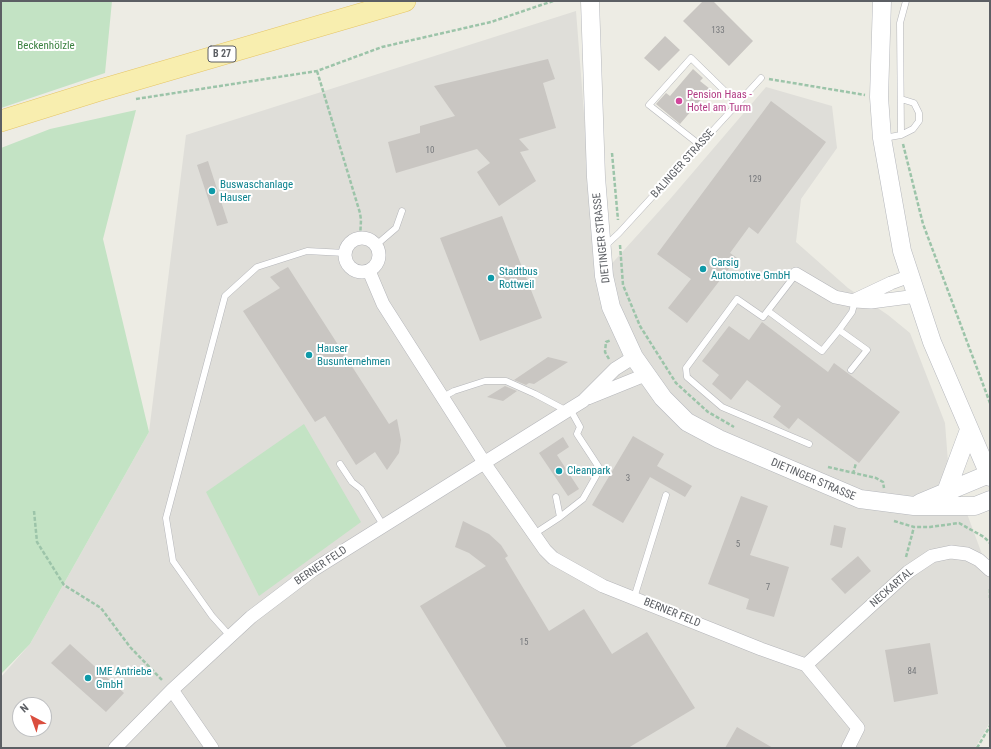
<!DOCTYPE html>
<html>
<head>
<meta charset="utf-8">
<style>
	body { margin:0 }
	#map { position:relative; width:991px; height:749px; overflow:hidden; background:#edece4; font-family:"Roboto Condensed",sans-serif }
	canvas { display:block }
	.frame { position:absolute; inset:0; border:2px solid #5c5f64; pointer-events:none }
	.north { position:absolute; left:12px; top:697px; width:40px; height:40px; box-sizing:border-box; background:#fff; border:1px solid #bebfc1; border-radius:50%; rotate:319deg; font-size:11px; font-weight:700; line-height:16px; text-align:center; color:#5c5f64 }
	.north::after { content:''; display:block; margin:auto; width:14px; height:18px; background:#da4e3e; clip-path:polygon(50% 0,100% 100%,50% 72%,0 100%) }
</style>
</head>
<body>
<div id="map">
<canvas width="991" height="749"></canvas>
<div class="frame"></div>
<div class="north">N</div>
</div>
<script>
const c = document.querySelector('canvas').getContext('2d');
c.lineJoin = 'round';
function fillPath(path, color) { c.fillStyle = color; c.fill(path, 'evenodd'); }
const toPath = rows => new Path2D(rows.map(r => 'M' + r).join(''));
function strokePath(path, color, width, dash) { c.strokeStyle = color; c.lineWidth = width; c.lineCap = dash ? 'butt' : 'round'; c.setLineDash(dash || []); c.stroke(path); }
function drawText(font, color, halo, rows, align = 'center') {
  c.font = font + ' "Roboto Condensed",sans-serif'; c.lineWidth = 4; c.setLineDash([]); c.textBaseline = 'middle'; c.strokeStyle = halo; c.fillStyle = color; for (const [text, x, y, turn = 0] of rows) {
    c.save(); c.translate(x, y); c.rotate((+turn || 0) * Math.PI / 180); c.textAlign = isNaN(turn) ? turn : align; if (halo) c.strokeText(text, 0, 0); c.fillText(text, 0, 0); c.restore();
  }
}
const industrial = toPath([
	[576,11,597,280,671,198,766,87,832,106,837,148,801,199,796,242,848,288,888,315,910,333,945,423,948,462,990,576,990,722,975,748,1,748,1,677,30,644,149,432,186,135],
	[20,705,44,705,44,729,20,729]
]);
const green = toPath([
	[1,1,112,1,105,73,1,108],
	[136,110,103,239,149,432,30,644,1,674,1,148,50,129],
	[304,424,361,522,259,596,206,492]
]);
const building = toPath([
	[703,1,713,1,753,41,729,66,683,21],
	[665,36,680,50,659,71,644,58],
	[548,59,555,79,543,83,556,128,519,139,529,150,520,152,536,181,499,206,477,172,490,163,477,149,396,173,388,142,420,133,420,126,455,116,434,86],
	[693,69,703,78,700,81,710,89,680,124,656,104,666,93,670,96],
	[771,101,826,142,758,234,749,227,730,253,737,258,687,323,668,308,691,279,657,254],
	[208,161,228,223,217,226,197,165],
	[502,216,542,318,480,341,440,238],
	[288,267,389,424,397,419,401,440,399,453,387,470,375,452,356,465,325,416,315,422,243,311,280,288,270,277],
	[762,322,828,372,834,363,900,412,859,463,798,418,789,429,773,417,781,406,747,380,731,400,712,384,719,375,702,361,729,326,749,340],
	[548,357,568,362,534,384,529,383,526,385,514,380],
	[505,386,517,391,503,401,487,397],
	[633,436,664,454,657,466,692,486,685,497,650,477,623,523,592,505],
	[563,437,569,447,557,455,579,489,568,496,539,453],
	[741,496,768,506,750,555,789,567,774,617,746,609,749,599,708,584],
	[463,521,489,534,501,545,508,556,505,558,549,631,584,609,612,654,647,632,695,708,628,748,507,748,420,606,486,566,469,553,455,547],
	[834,525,846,528,842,548,830,545],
	[858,556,871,571,845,594,831,579],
	[930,643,938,694,894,702,885,650],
	[70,644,124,693,106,712,51,663],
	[737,727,773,748,725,748]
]);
const path = toPath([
	[317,71,360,213,361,220,360,239],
	[769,79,865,95],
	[136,99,317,71,382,47,491,22,553,1],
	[903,144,923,224,990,403],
	[612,153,618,220],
	[620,245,623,285,640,326,676,383,708,412,734,427],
	[609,359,605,352,606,342,611,340],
	[828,467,876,478,883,482,884,488],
	[853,474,856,463],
	[34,511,37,542,64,585,101,608,130,647,163,681],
	[894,521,914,527,930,527,959,523,984,537,990,543],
	[906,557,914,527],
	[990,589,990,598],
	[977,748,990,726]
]);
const lane = toPath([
	[901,135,900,23,906,1],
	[884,138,901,135,913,129,919,121,919,113,914,103,901,99],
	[700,145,649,105,691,58,738,104],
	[375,246,396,228,402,211],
	[604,247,619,233,761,78],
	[796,274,763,317,737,299,686,368,687,377,722,407,809,444],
	[768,311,822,351,839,330],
	[851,370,867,350,839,330,852,312,855,301],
	[443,397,454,391,485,381,506,381,535,394,567,411],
	[340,464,352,482,361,489,383,525],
	[560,517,583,499,600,469,577,434,580,427,570,409],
	[534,534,560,517,556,497],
	[634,598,666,495],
	[230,636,212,616,173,561,166,518,225,296,257,267,307,251,345,253]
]);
const street = toPath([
	'345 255a17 17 0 1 1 34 0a17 17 0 1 1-34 0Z',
	[369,271,383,304,487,467,545,550,553,558,603,586,761,649,806,665,858,728,848,748],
	[796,274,835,297,855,301,871,302,917,296],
	[855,300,891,283,910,276],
	[588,398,645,375],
	[806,665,908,572,932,556,951,552,967,554,979,560,990,570],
	[172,690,212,748],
	[115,748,172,690,251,617,313,570,570,409,583,401,615,369,634,357]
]);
const secondary = toPath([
	[590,1,596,177,604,276,611,307,634,357,663,398,687,422,719,439,860,499,914,506,975,506,990,500],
	[882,1,879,97,882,138,902,251,932,342,990,477],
	[946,492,969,430],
	[920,503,989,474]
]);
const primary = toPath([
	[1,121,97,91,405,1]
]);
const markers = [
	[679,101,4,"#d1479c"],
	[212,191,4,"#0f9aa8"],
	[703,269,4,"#0f9aa8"],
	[491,278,4,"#0f9aa8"],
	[309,355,4,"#0f9aa8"],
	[559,471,4,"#0f9aa8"],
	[88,678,4,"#0f9aa8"]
];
const numberNames = [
	["133",718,31],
	["10",430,151],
	["129",755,180],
	["3",628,479],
	["5",738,545],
	["7",768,588],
	["15",524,643],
	["84",912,672]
];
const shields = [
	[222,54,28]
];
const shieldNames = [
	["B 27",222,54]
];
const parkNames = [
	["Beckenhölzle",46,46]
];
const hotelNames = [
	["Pension Haas -",687,95],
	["Hotel am Turm",687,108]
];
const streetNames = [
	["BALINGER STRASSE",683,164,-48],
	["DIETINGER STRASSE",602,238,-96],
	["DIETINGER STRASSE",813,480,23],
	["BERNER FELD",321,566,-34],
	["NECKARTAL",892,588,-41],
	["BERNER FELD",672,613,22]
];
const cultureNames = [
	["Buswaschanlage",220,185],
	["Hauser",220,198],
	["Carsig",711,263],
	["Automotive GmbH",711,276],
	["Stadtbus",499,272],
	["Rottweil",499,285],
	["Hauser",317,349],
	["Busunternehmen",317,362],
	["Cleanpark",567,471],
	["IME Antriebe",96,672],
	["GmbH",96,685]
];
fillPath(industrial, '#dfded9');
fillPath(green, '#c3e3c4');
fillPath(building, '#c9c6c2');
strokePath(lane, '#b5b6ba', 7);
strokePath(street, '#b5b6ba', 14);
strokePath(secondary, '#b6b8bd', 19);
strokePath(primary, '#e5c566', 22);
strokePath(path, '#9cc4a9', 2.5, [4, 2]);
strokePath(lane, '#fff', 6);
strokePath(street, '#fff', 13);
strokePath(secondary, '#fff', 18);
strokePath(primary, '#f8eeaf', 21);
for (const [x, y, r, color] of markers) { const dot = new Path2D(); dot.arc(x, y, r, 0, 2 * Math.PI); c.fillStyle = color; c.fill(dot); strokePath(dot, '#fff', 1.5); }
drawText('9px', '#77797c', null, numberNames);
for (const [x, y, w] of shields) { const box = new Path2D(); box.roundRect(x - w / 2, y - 8, w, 16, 3); c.fillStyle = '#fff'; c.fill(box); strokePath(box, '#5c5f64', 1); }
drawText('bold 10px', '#5c5f64', null, shieldNames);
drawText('11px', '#3d8242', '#fff', parkNames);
drawText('11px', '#b23c85', '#fff', hotelNames, 'left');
drawText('11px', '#5c5f64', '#fff', streetNames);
drawText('11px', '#0d838f', '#fff', cultureNames, 'left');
</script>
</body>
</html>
